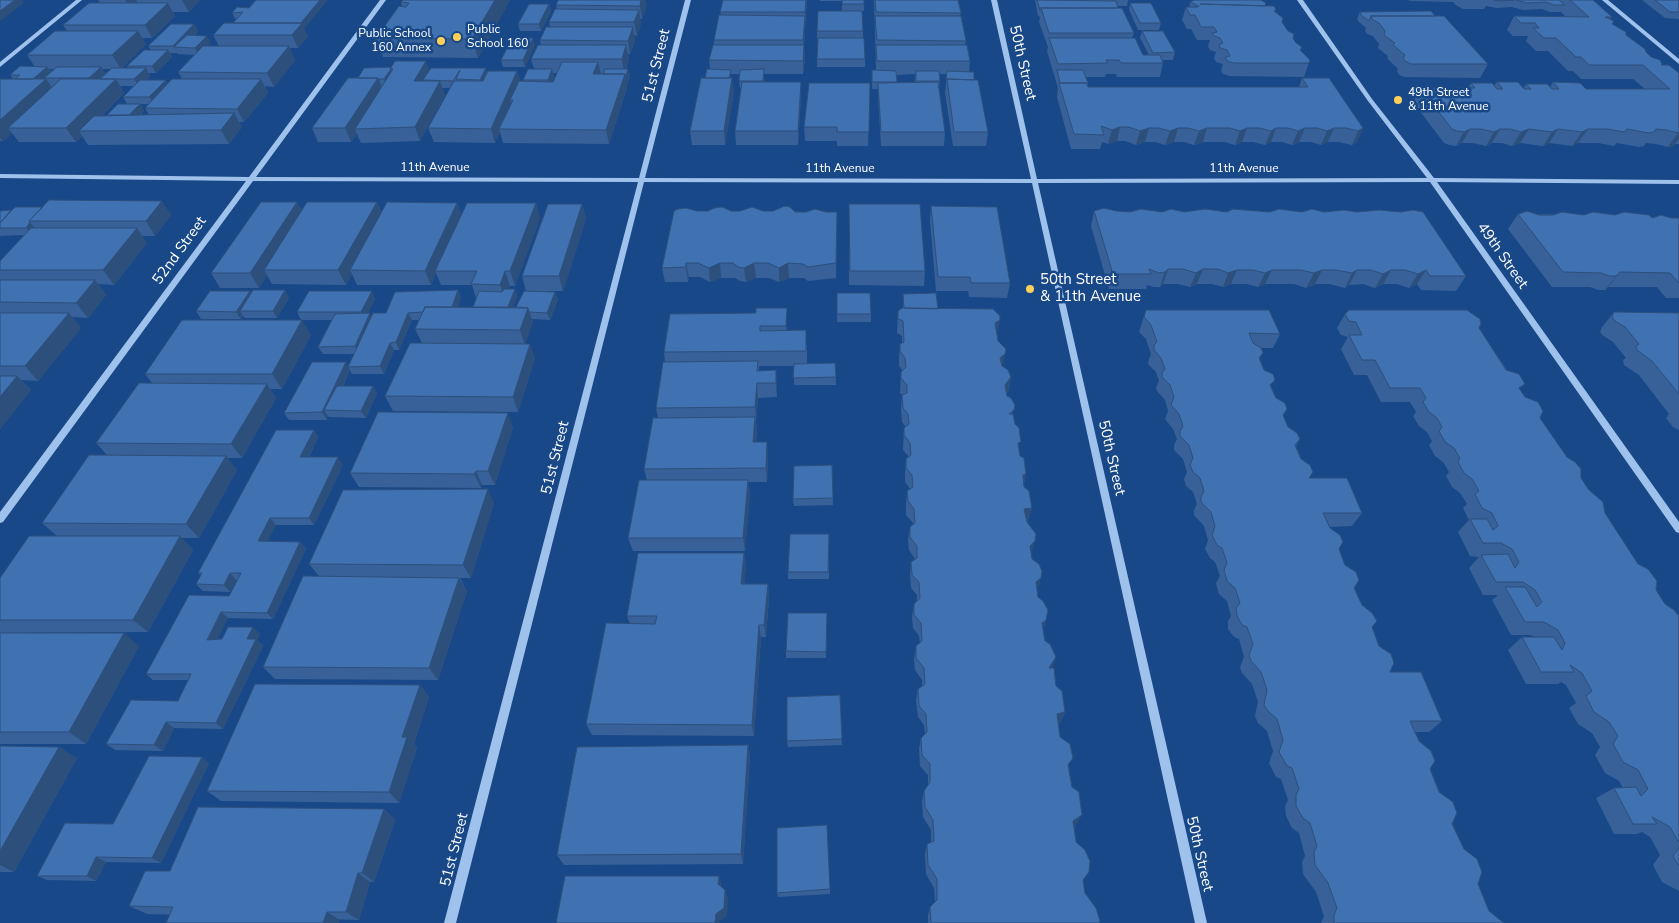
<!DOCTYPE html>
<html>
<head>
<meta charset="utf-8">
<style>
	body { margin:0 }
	canvas { display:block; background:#184887 }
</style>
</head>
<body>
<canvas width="1679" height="923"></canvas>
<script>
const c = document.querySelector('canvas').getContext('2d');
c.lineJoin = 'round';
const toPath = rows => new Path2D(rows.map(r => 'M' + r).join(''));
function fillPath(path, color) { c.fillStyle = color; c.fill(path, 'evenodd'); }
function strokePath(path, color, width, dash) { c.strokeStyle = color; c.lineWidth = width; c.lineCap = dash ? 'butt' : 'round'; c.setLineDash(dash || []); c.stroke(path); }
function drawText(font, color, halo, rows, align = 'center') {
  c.font = font + ' "Nunito Sans",sans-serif'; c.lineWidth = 5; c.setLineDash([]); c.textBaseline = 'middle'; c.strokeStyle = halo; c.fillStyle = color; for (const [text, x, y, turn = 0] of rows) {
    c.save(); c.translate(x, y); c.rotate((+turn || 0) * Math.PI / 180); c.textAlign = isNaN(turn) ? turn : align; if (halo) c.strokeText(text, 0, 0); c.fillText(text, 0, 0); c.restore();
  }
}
const minor = toPath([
	[76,0,82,0,0,67,0,62,76,0],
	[380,0,386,0,256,177,639,178,685,0,691,0,645,178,1031,179,991,0,997,0,1037,179,1427,178,1368,101,1297,0,1303,0,1372,99,1434,178,1679,180,1679,184,1437,182,1679,522,1679,533,1676,532,1430,182,1038,183,1207,923,1195,923,1032,183,644,182,456,923,444,923,638,182,253,181,3,522,0,523,0,512,246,181,0,178,0,174,249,177,380,0],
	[1602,0,1608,0,1679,59,1679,64,1602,0]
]);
const wall = toPath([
	[98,0,200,0,189,12,173,12,175,16,152,38,142,38,146,44,122,68,128,68,127,66,151,50,148,46,194,24,198,31,194,36,211,43,208,46,219,46,213,35,233,23,236,20,232,13,237,7,304,29,308,36,298,48,289,48,295,60,274,87,265,86,268,93,244,122,239,122,242,127,229,144,88,145,82,136,76,142,19,142,12,133,3,141,0,141,0,79,13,79,10,75,35,67,27,55,67,31,63,25,100,3],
	[170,53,177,53,178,54,195,55,178,72,182,79,168,83,146,80,150,76,149,73,156,73,172,57],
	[49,69,55,69,51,72],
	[102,69,111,69,106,74],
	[120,86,133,86,123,97,127,104,107,115,102,116,124,93],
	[140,104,148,104,145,108,149,115,141,115,144,111],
	[510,0,478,58,383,57,376,38,402,7,401,2],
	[645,0,646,7,642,19,640,19,641,23,637,36,634,35,635,41,630,54,628,54,629,59,626,69,628,69,630,76,627,85,627,88,609,144,503,143,500,132,495,143,434,142,428,128,451,88,442,88,445,95,420,141,361,143,357,134,351,142,318,142,312,128,358,78,391,67,429,71,487,72,517,71,520,81,523,81,523,80,534,69,531,59,541,45,540,40,550,27,549,22,557,9,556,5],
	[553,73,557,73,553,82,552,82,554,76],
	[807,0,804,45,805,59,803,74,764,74,764,82,801,96,798,145,736,145,735,131,741,88,740,88,739,81,740,74,731,74,731,78,734,92,725,145,692,145,690,131,705,78,710,69,709,60,714,45,714,40,721,15,720,12],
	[820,0,864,0,864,11,842,11,842,1,820,1],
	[874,0,958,0,961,13,960,16,966,41,965,45,970,61,969,72,974,80,988,132,986,146,953,146,945,93,947,74,939,74,940,81,939,88,945,132,944,146,881,146,878,96,878,89,872,89,872,70,876,70],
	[915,74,915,82,897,83,897,75],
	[1035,0,1128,0,1127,6,1117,6,1134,33,1132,38,1143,55,1149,55,1140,38,1142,31,1175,52,1173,60,1162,60,1163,63,1160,77,1117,77,1116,74,1106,74,1105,77,1085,77,1088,83,1088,87,1299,87,1302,78,1363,128,1357,142,1352,145,1339,142,1328,142,1321,145,1311,142,1299,142,1292,145,1282,142,1271,142,1265,145,1253,142,1242,142,1235,145,1225,142,1203,142,1194,145,1184,142,1174,142,1165,145,1155,142,1145,142,1136,145,1125,141,1117,141,1108,144,1102,142,1100,149,1071,149,1057,97,1058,88,1047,51,1048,47,1039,22,1040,17,1038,16],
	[1407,0,1593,0,1612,17,1610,19,1612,24,1646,52,1661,65,1679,73,1679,144,1675,144,1673,146,1668,147,1656,144,1646,143,1644,146,1639,147,1617,143,1614,146,1598,143,1578,143,1572,146,1549,143,1543,146,1520,143,1512,146,1502,143,1492,143,1486,146,1473,143,1462,143,1456,146,1449,145,1444,143,1413,102,1420,88,1468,88,1471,83,1494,86,1497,82,1524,88,1526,84,1550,87,1553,82,1586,89,1645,89,1633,79,1581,79,1573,71,1568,71,1548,51,1536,51,1526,41,1528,37,1527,36,1513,36,1507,30,1514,16,1566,17,1561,12,1550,12,1542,9,1523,10,1512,7,1497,8,1486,6,1484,9,1463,9,1456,5,1453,2,1411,1],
	[1642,0,1679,0,1679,19,1665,18],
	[1190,2,1265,6,1276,9,1275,12,1300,50,1310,60,1304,77,1229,76,1223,74,1221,71,1223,64,1216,62,1214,58,1216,52,1210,50,1208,46,1210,40,1197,40,1191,29,1187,29,1182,20,1186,7,1189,7],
	[1130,3,1161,23,1159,30,1138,30,1129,10],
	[549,4,551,11,541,31,520,31,518,24],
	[1360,12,1435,16,1488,64,1480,78,1405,77,1399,75,1397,71,1398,69,1387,58,1388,56,1378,48,1379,44,1373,36,1367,34,1365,30,1366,28,1359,22,1357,19],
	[817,31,863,31,863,38,817,38],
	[535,45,525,67,503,67,501,60],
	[817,59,865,59,865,67,817,67],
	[870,83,868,146,837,146,837,141,805,141,804,127],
	[297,202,302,211,377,202,382,213,457,203,461,214,536,203,540,218,515,286,510,286,509,289,515,289,517,296,513,307,516,307,555,292,558,300,550,320,532,319,533,322,525,344,535,358,518,412,393,411,385,396,422,343,415,329,419,320,412,320,399,350,394,350,384,374,352,374,350,370,343,386,373,386,377,393,366,418,329,417,328,416,327,420,289,420,284,413,348,366,354,354,323,354,318,347,332,320,301,320,297,312,375,299,368,313,372,316,386,313,458,290,461,298,458,307,473,307,476,298,472,285,441,285,436,273,431,285,357,285,352,274,346,285,272,284,267,275,259,288,220,288,211,273],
	[582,204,586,219,563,291,526,291,522,276],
	[849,204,925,271,924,286,849,285],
	[931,206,1010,283,1007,298,969,297,968,291,936,291,930,220],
	[11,210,11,211,171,215,155,236,142,236,147,243,114,285,98,284,106,295,88,318,72,317,81,328,38,381,21,380,31,390,0,429,0,261,24,235,0,236,0,211],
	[697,211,837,212,836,278,808,281,804,278,789,278,779,282,769,278,756,278,746,282,740,281,735,278,721,278,710,282,700,277,689,277,688,282,665,282,662,268],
	[1094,211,1116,211,1466,276,1456,291,1421,290,1417,284,1409,288,1397,284,1383,284,1375,288,1363,284,1349,285,1345,288,1329,284,1315,284,1306,288,1294,284,1265,284,1258,287,1247,284,1231,284,1223,287,1212,284,1197,284,1190,287,1178,284,1163,284,1160,287,1154,287,1147,285,1146,289,1109,289,1091,226],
	[1518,214,1615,215,1652,218,1679,218,1679,298,1666,298,1657,287,1608,287,1605,290,1598,290,1590,287,1552,287,1508,229],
	[250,291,251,293,289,298,277,318,245,318,243,316,241,319,201,319,196,311],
	[837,293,871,314,871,322,837,322],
	[903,294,997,334,1003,367,1011,377,1008,392,1006,394,1007,396,1013,415,1020,456,1026,474,1024,484,1024,487,1032,508,1028,521,1027,522,1038,597,1046,620,1043,630,1045,641,1056,686,1065,712,1060,723,1058,724,1060,737,1069,766,1076,825,1074,826,1083,880,1085,893,1099,923,928,923,928,915,930,907,935,903,934,888,926,874,925,854,927,844,931,842,931,830,923,817,922,801,924,791,928,785,928,775,920,766,919,749,921,738,925,734,924,725,918,717,916,700,918,689,922,686,922,680,915,670,914,659,916,646,920,643,919,636,913,628,912,617,914,604,917,600,917,595,911,588,910,575,911,562,915,559,909,550,908,540,910,527,913,524,913,523,906,515,906,505,907,491,910,489,905,482,905,473,906,459,909,457,903,450,904,428,906,427,902,422,901,409,902,395,900,393,901,372,903,371,899,366,899,359,900,344,902,343,902,336,897,333,898,311,903,308],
	[787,308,787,330,807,345,807,364,835,363,836,385,794,385,794,366,759,366,759,371,776,370,777,397,758,398,756,421,757,431,756,442,768,456,767,482,748,482,750,494,745,551,633,551,628,538,647,480,644,469,658,418,656,408,665,362,664,352,756,313],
	[1146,310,1280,334,1273,348,1261,348,1260,360,1288,427,1300,439,1296,446,1309,478,1362,513,1352,526,1329,527,1390,672,1442,721,1429,732,1415,732,1489,911,1504,923,1321,923,1324,916,1316,892,1303,874,1302,862,1305,856,1299,833,1292,828,1286,816,1285,806,1288,800,1281,779,1276,777,1269,763,1273,751,1267,731,1258,723,1255,716,1258,702,1252,684,1242,673,1240,667,1244,657,1239,639,1234,637,1228,629,1228,621,1231,616,1227,601,1219,594,1216,583,1220,576,1215,562,1210,558,1205,549,1208,540,1204,526,1194,515,1194,510,1197,504,1193,492,1186,486,1184,479,1187,472,1183,459,1174,450,1174,445,1177,439,1173,429,1165,419,1168,411,1165,400,1157,391,1156,387,1159,381,1156,372,1148,364,1149,359,1151,354,1146,339,1139,332],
	[1614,312,1679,313,1679,430,1673,427,1666,418,1669,414,1639,375,1624,365,1623,360,1626,358,1613,342,1602,335,1600,332,1602,327],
	[1345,314,1479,328,1525,397,1540,418,1665,604,1679,616,1679,891,1662,882,1653,865,1660,855,1650,837,1642,832,1637,834,1614,834,1596,798,1614,788,1623,788,1619,781,1605,773,1595,755,1600,747,1592,733,1578,724,1569,708,1576,703,1566,685,1561,682,1558,684,1526,684,1508,650,1522,637,1534,637,1530,635,1511,635,1492,600,1498,595,1483,595,1469,568,1479,557,1470,556,1458,532,1469,520,1463,508,1467,504,1460,493,1452,487,1446,476,1449,472,1443,462,1435,456,1429,445,1432,441,1427,432,1419,426,1413,416,1416,412,1410,402,1381,402,1367,375,1354,375,1341,349,1348,337,1341,335,1337,328],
	[311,335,282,389,270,389,276,398,242,458,227,458,237,470,199,538,181,538,193,550,148,632,0,633,0,578,57,536,42,523,107,455,96,443,152,383,145,374],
	[513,427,495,485,482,485,481,488,359,487,350,473],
	[314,430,318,437,309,457,343,465,314,525,276,525,267,541,300,542,306,549,273,619,228,618,217,639,260,634,257,640,263,646,223,729,174,728,163,751,115,750,106,744,178,701,188,680,153,680,146,674,229,596,238,580,236,580,230,592,203,591,196,584,201,576,198,573],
	[832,465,833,505,794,506,793,499],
	[494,503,471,578,460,578,467,591,438,680,275,679,263,667,319,576,309,564],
	[829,534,829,579,788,579,788,572],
	[744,553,746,566,744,584,768,584,769,597,766,637,761,637,754,736,592,735,586,724,630,624,627,616],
	[827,613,826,658,786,658,786,651],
	[0,633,139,646,86,744,0,744],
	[420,685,429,697,414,744,417,748,399,803,221,801,207,791],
	[840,695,842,745,788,747,787,741],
	[748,745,750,756,743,864,564,865,557,855],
	[0,746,77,758,14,872,0,872],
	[209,763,161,863,106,862,96,881,47,880,37,876,113,824],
	[384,809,395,820,374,882,370,882,359,920,147,914,129,906,170,871],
	[830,889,830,894,778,897,777,893]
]);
const shadedWall = toPath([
	[15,0,22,0,24,3,0,21,0,11],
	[125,0,136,0,139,5,132,11],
	[182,0,200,0,189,12],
	[320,0,328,0,304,29,308,36,298,48,292,35],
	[495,0,510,0,478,58,472,39],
	[641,0,645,0,646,7,642,19,640,6],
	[806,0,807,0,806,25,805,12],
	[168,3,175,16,152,38,145,25],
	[549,4,551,11,541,31,539,24],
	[639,10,641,23,637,36,634,22],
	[805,16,805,29,804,54,803,40],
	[194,24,198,31,182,47,174,47,177,53,173,46],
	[633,27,635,41,630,54,628,41],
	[138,31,146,44,121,69,112,55],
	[207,36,211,43,199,55,195,48],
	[533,38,535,45,525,67,523,60],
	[626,45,629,59,624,73,622,59],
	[804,45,805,59,803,74,803,61],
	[289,46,295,60,274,87,267,73],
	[168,50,172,57,156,73,152,66],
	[426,61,431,75,423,80,425,85,414,81],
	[598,62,601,75,593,74],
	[47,67,52,74,44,78,45,80,25,86],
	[101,67,106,74,94,86,89,78],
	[146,68,150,76,139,86,134,79],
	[486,68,488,75,483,87,480,80],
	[552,69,554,76,550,87,548,80],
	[628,69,630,76,627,85,627,88,609,144,606,130,625,74],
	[390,70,393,77,387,86,384,79],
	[731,70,731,77,729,88,728,81],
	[517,71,521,84,513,100,510,100,512,106,499,129,500,132,495,143,491,129],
	[378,78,384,92,355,129,357,134,351,142,345,128],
	[732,78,734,92,725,145,724,131],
	[46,79,56,93,8,128,12,133,3,141,0,138,0,120],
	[116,79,124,93,87,131,79,131,82,136,76,142,66,128],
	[261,79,268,93,244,122,237,109],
	[166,80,170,87,154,104,149,97],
	[440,81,445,95,420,141,415,127],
	[801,82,801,96,798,145,798,131],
	[140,104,144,111,134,122,129,115],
	[234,113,242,127,229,144,221,130],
	[1120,127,1117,141,1108,144,1112,130],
	[1149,128,1145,142,1136,145,1140,131],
	[1178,128,1174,142,1165,145,1170,131],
	[1207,128,1203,142,1194,145,1199,131],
	[1247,128,1242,142,1235,145,1240,131],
	[1276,128,1271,142,1265,145,1271,131],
	[1305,128,1299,142,1292,145,1298,131],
	[1334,128,1328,142,1321,145,1327,131],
	[1363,128,1357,142,1352,145,1358,131],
	[1470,129,1462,143,1456,146,1464,132],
	[1500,129,1492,143,1486,146,1494,132],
	[1529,129,1520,143,1512,146,1521,132],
	[1558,129,1549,143,1543,146,1552,132],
	[1588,129,1578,143,1572,146,1582,132],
	[1678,133,1679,133,1679,139,1673,146,1668,147],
	[162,201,171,215,155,236,146,221],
	[297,202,305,216,264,270,267,275,259,288,250,273],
	[377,202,383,216,350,270,352,274,346,285,338,270],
	[457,203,462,217,435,271,436,273,431,285,425,271],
	[536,203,540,218,515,286,510,271],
	[582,204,586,219,563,291,559,276],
	[30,222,36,230,32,235,26,228],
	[137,228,147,243,114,285,103,270],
	[686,263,689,277,688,282,686,267],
	[720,263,721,278,710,282,709,268],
	[754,263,756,278,746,282,744,268],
	[788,263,789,278,779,282,779,268],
	[1168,269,1163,284,1160,287,1165,272],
	[1203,269,1197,284,1190,287,1196,273],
	[1237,270,1231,284,1223,287,1228,273],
	[1272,270,1265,284,1258,287,1265,273],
	[1322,270,1315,284,1306,288,1314,273],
	[1357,270,1349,285,1345,288,1352,273],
	[1391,270,1383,284,1375,288,1383,274],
	[1426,270,1417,284,1409,288,1418,274],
	[505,271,510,286,505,299,500,285],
	[1620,272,1608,287,1605,290,1616,276],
	[95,280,106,295,88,318,76,303],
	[515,289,517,296,509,319,506,312],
	[285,290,289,298,277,318,273,311],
	[458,290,461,298,454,319,451,311],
	[250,291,255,298,240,311,243,316,241,319,236,312],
	[372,291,375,299,365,320,361,312],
	[555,292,558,300,550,320,547,313],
	[528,308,533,322,525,345,520,330],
	[787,308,787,340,786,326],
	[69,313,81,328,38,381,25,366],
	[370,313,374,321,359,354,355,346],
	[408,313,412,320,399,350,396,342],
	[302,320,311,335,282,389,272,374],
	[1000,320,997,334,995,323],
	[390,343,394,350,384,374,380,366],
	[530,344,535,358,518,412,513,397],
	[1006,349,1002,368,1000,358],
	[346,362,350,370,331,410,324,410,328,416,327,420,322,412],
	[776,370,777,385,777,397,776,383],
	[17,376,31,390,0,429,0,397],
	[1011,377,1008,392,1002,399,1005,385],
	[757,383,758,398,756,421,755,407],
	[267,384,276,398,242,458,231,444],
	[373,386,377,393,366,418,361,411],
	[508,413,513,427,495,485,488,471],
	[755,417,757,431,754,456,753,442],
	[314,430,318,437,305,464,300,457],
	[767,442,768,456,767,482,766,468],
	[226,456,237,470,199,538,186,524],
	[338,457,343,465,314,525,309,518],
	[476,471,482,485,481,488,474,474],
	[1026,474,1023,488,1023,475],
	[748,480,750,494,745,551,743,538],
	[488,489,494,503,471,578,463,565],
	[1032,508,1028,521,1021,523,1024,509],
	[270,518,276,525,264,548,258,541],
	[180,536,193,550,148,632,133,620],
	[1035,541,1031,554,1030,546],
	[300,542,306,549,273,619,267,613],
	[744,553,746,566,743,597,741,584],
	[230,573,236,580,230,592,224,585],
	[459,578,467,591,438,680,429,668],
	[1041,578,1037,591,1036,582],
	[768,584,769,597,766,637,764,625],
	[221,612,228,618,214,646,207,640],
	[1046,620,1042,633,1042,623],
	[759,625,761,637,754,736,752,725],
	[253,627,260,634,257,640,263,646,223,729,216,723,247,639],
	[124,633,139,646,86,744,69,732],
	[1056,657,1052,670,1049,668],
	[420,685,429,697,414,744,417,748,399,803,389,792,402,737],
	[1065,712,1060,723,1052,726,1057,714],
	[166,722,174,728,163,751,154,745],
	[748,745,750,756,743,864,741,854],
	[59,747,77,758,14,872,0,865,0,851],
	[202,757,209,763,161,863,152,858],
	[384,809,395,820,374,882,362,873],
	[1082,815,1076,825,1068,831,1073,821],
	[96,857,106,862,96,881,87,876],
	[358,873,370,882,359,920,346,912],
	[719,876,722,885,721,893,718,884],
	[725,890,728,898,727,916,719,922,719,923,715,923,716,914],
	[327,912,340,920,339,923,323,923]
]);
const building = toPath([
	[0,0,15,0,0,11,0,0],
	[256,0,320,0,301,23,233,23,243,12,232,13,237,7,249,8,256,0],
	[403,0,495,0,472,39,376,38,399,6,406,7,409,3,401,2,403,0],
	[558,0,641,0,640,6,556,5,558,0],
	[723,0,806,0,805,12,720,12,723,0],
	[842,0,864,0,864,4,842,4,842,0],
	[875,0,958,0,961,13,876,12,875,0],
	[1037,0,1116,1,1118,8,1041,8,1042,10,1040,10,1037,0],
	[1194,0,1261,0,1266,3,1265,6,1201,4,1198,7,1197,5,1190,2,1194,0],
	[1494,0,1514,0,1501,1,1494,0],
	[1516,0,1559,0,1565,5,1554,5,1546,2,1527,3,1516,0],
	[1570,0,1593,0,1612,17,1605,17,1614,21,1612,24,1626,32,1626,35,1645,49,1646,52,1651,57,1660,60,1662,64,1661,65,1669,65,1679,73,1679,133,1666,130,1656,129,1654,132,1649,133,1627,129,1624,132,1608,129,1588,129,1582,132,1558,129,1552,132,1529,129,1521,132,1510,129,1500,129,1494,132,1481,129,1470,129,1464,132,1457,131,1452,129,1420,88,1475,88,1471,83,1492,83,1497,89,1503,89,1497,82,1518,82,1524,89,1531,89,1526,84,1547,84,1552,89,1559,89,1553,82,1580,83,1586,89,1670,89,1643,65,1589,65,1581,57,1576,57,1556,38,1544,38,1533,28,1539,28,1535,23,1521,23,1514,16,1589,17,1570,0],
	[1655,0,1679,0,1679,12,1670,12,1655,0],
	[89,3,168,3,145,25,63,25,89,3],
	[1130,3,1151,3,1161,23,1140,23,1130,3],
	[529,4,549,4,539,24,518,24,529,4],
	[1201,4,1274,6,1276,9,1274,11,1283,18,1282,22,1288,31,1294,34,1293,38,1296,43,1302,47,1300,50,1310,60,1309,63,1234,63,1227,61,1225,57,1230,56,1227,50,1220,48,1219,45,1223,43,1220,38,1214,36,1212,33,1217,32,1214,27,1201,27,1195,15,1190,15,1186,7,1198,7,1201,4],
	[1041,8,1122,8,1134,33,1049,33,1041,8],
	[555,9,639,10,634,22,549,22,555,9],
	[818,11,862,11,863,31,817,31,818,11],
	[1431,11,1435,16,1371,16,1369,21,1361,15,1360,12,1431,11],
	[719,15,805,16,803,40,714,40,719,15],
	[875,16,961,16,966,41,877,40,875,16],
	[1371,16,1444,16,1488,64,1411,64,1405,61,1403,58,1405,55,1393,45,1395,43,1384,35,1385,31,1379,23,1373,20,1371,16],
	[224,23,302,23,292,35,213,35,224,23],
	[171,24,194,24,173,46,148,46,171,24],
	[546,27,633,27,628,41,540,40,546,27],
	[55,31,138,31,112,55,27,55,55,31],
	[1142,31,1163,31,1175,52,1153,53,1142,31],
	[187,35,207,36,195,48,174,47,187,35],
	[512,38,533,38,523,60,501,60,512,38],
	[818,38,864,38,865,59,817,59,818,38],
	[1049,38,1135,38,1143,55,1160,55,1163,63,1121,63,1119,60,1106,60,1108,63,1058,64,1049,38],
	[538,45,626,45,622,59,531,59,538,45],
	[713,45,804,45,803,61,709,60,713,45],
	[876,45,967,45,970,61,877,61,876,45],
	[203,46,289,46,267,73,178,72,203,46],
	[144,50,168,50,152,66,127,66,144,50],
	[395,61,426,61,414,81,440,81,415,127,355,129,393,69,390,69,395,61],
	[562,62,598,62,593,74,625,74,606,130,499,129,513,100,510,100,519,81,553,82,562,62],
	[20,66,47,67,33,79,15,79,20,75,10,75,20,66],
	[57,67,101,67,89,78,44,78,57,67],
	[391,67,390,69,391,69,384,79,377,79,378,78,358,78,364,68,391,67],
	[112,68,146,68,134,79,100,79,112,68],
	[431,68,486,68,480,80,456,79,460,70,453,81,423,80,431,68],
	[528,69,552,69,548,80,523,80,528,69],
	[605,69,628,69,625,78,625,74,603,74,605,69],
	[707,69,731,70,729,78,705,78,707,69],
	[764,69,763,81,739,81,740,70,764,69],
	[872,70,896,71,897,82,872,82,872,70],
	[1057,70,1083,70,1088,83,1060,83,1057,70],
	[488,71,517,71,491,129,428,128,454,81,483,81,488,71],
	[916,71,939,71,940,81,916,81,916,71],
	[947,71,974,72,974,80,947,79,946,80,947,71],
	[348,78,378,78,345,128,312,128,348,78],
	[701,78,732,78,724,131,690,131,701,78],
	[1302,78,1329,78,1363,128,1358,131,1346,128,1334,128,1327,131,1317,128,1305,128,1298,131,1288,128,1276,128,1271,131,1259,128,1247,128,1240,131,1230,128,1207,128,1199,131,1188,128,1178,128,1170,131,1159,128,1149,128,1140,131,1129,127,1120,127,1112,130,1101,126,1104,135,1074,134,1059,83,1086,83,1088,87,1308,87,1302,78],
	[0,79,46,79,0,120,0,79],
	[61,79,116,79,66,128,8,128,61,79],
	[172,79,261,79,237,109,145,108,172,79],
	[947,79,978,80,988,132,954,132,947,79],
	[140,80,166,80,149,97,123,97,140,80],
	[742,82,801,82,798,131,735,131,742,82],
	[938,82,945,132,881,132,878,83,938,82],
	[809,83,870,83,869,132,837,132,837,127,804,127,809,83],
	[118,104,140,104,129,115,107,115,118,104],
	[234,113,221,130,79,131,94,116,234,113],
	[49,200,162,201,146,221,29,221,49,200],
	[261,202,297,202,250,273,211,273,261,202],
	[307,202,377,202,338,270,264,270,307,202],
	[387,202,457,203,425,271,350,270,387,202],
	[467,203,536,203,510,271,505,271,500,285,471,284,477,271,435,271,467,203],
	[548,204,582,204,559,276,522,276,548,204],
	[849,204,920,204,925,271,850,271,849,204],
	[785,206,790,207,795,212,806,212,815,209,826,212,837,212,836,263,808,267,803,264,788,263,779,268,768,263,754,263,744,268,738,267,733,263,720,263,709,268,698,263,686,263,686,267,662,268,674,211,678,209,686,208,697,211,708,211,714,208,722,207,731,211,740,211,752,207,763,211,773,211,785,206],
	[931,206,997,207,1010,283,971,283,970,277,938,277,931,206],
	[15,207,43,207,29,221,30,222,26,228,0,228,0,223,15,207],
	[1104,208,1116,211,1130,212,1141,209,1162,212,1171,209,1184,212,1205,209,1227,212,1233,209,1270,212,1279,209,1302,212,1312,209,1324,212,1344,210,1357,212,1379,210,1401,212,1413,210,1423,212,1466,276,1430,276,1426,270,1418,274,1405,270,1391,270,1383,274,1371,270,1357,270,1352,273,1336,270,1322,270,1314,273,1301,270,1272,270,1265,273,1253,270,1237,270,1228,273,1218,269,1203,269,1196,273,1183,269,1168,269,1165,272,1159,273,1149,269,1151,274,1113,274,1094,211,1104,208],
	[11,210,0,223,0,211,11,210],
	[1527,211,1539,215,1553,215,1562,212,1584,215,1593,212,1615,215,1624,212,1649,215,1652,218,1661,215,1671,218,1679,218,1679,283,1670,273,1620,272,1616,276,1609,276,1601,273,1563,272,1518,214,1527,211],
	[31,228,137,228,103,270,0,270,0,261,31,228],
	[0,280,95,280,76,303,0,302,0,280],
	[504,289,515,289,508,307,473,307,479,291,502,292,504,289],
	[253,290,285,290,273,311,240,311,253,290],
	[458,290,452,307,425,307,423,312,408,313,396,342,390,343,380,366,348,367,373,313,386,313,395,292,458,290],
	[210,291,250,291,236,312,196,311,210,291],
	[309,291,372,291,361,312,297,312,309,291],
	[524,291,555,292,547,313,529,312,528,308,516,307,524,291],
	[837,293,870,293,871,314,837,314,837,293],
	[936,293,938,309,904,308,903,294,936,293],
	[425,307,528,308,520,330,415,329,425,307],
	[756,308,787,308,786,326,760,326,760,331,806,330,806,351,664,352,670,314,756,313,756,308],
	[902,308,993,309,1000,316,1000,320,995,323,998,341,1006,349,1005,354,1000,358,1002,366,1008,370,1011,377,1005,385,1007,396,1011,398,1015,405,1014,410,1009,414,1013,414,1015,424,1019,428,1021,442,1018,443,1020,456,1024,458,1026,474,1023,475,1024,487,1029,491,1032,508,1024,509,1027,522,1036,534,1035,541,1030,546,1032,559,1039,564,1042,571,1041,578,1036,582,1038,597,1043,601,1048,610,1046,620,1042,623,1045,641,1050,644,1056,657,1049,668,1054,668,1056,686,1062,691,1065,712,1057,714,1060,737,1070,744,1073,758,1068,765,1072,787,1079,792,1082,815,1073,821,1076,842,1085,850,1090,861,1089,872,1083,880,1085,893,1096,908,1100,921,1099,923,931,923,930,907,937,900,937,879,928,865,927,844,934,841,933,820,925,807,924,791,930,782,930,764,922,755,921,738,927,732,926,714,919,706,918,689,925,684,924,668,916,658,916,646,922,641,921,623,914,615,914,604,920,598,919,582,912,575,911,562,917,558,917,546,910,537,910,527,915,523,914,509,908,501,907,491,913,487,912,475,906,468,906,459,911,455,910,443,904,435,904,428,909,424,908,414,903,408,902,395,907,393,907,385,901,378,901,372,906,367,905,358,900,351,900,344,904,342,903,321,898,319,898,311,902,308],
	[1146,310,1269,310,1280,334,1249,333,1253,343,1261,348,1263,353,1259,358,1264,370,1273,374,1275,380,1270,385,1276,398,1285,403,1287,409,1283,415,1288,427,1297,433,1300,439,1295,445,1301,459,1310,465,1313,472,1309,478,1347,478,1362,513,1323,513,1330,528,1340,535,1343,542,1339,549,1345,565,1356,572,1359,580,1354,588,1362,605,1372,613,1377,621,1372,627,1379,646,1391,654,1394,663,1390,672,1421,672,1442,721,1410,721,1419,741,1431,751,1435,761,1430,769,1439,792,1453,802,1457,813,1452,824,1464,849,1477,859,1482,872,1478,884,1489,911,1504,923,1334,923,1334,915,1337,908,1328,883,1315,865,1314,852,1317,846,1310,823,1303,818,1296,806,1296,795,1299,789,1292,768,1287,766,1279,752,1283,740,1277,719,1268,711,1264,705,1267,690,1261,672,1251,661,1249,655,1253,644,1247,627,1242,625,1237,616,1236,608,1240,603,1235,588,1227,581,1224,570,1227,563,1222,548,1217,545,1212,535,1215,526,1211,512,1201,502,1201,497,1204,491,1200,478,1193,472,1190,465,1193,458,1189,445,1180,436,1180,431,1183,426,1179,414,1171,405,1174,397,1170,385,1162,377,1162,373,1165,369,1161,358,1154,350,1154,345,1157,342,1151,325,1144,317,1146,310],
	[1349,310,1467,310,1480,319,1481,324,1479,328,1506,370,1519,374,1525,384,1519,388,1525,397,1538,402,1543,411,1540,418,1567,457,1575,462,1581,469,1581,478,1589,490,1603,502,1605,513,1638,564,1648,569,1657,581,1656,590,1665,604,1674,610,1679,616,1679,843,1670,827,1652,817,1657,824,1633,824,1614,788,1636,787,1641,796,1648,789,1638,770,1623,762,1613,744,1618,736,1609,722,1594,712,1586,696,1592,691,1582,673,1570,665,1574,672,1541,672,1522,637,1554,637,1562,650,1565,643,1558,630,1544,622,1525,622,1505,587,1525,587,1537,607,1542,602,1535,590,1523,582,1496,582,1481,555,1508,554,1515,568,1519,562,1512,549,1501,543,1483,543,1470,519,1487,519,1493,530,1498,526,1492,513,1482,508,1475,494,1479,491,1472,479,1464,473,1458,462,1460,458,1454,448,1445,442,1439,431,1442,427,1437,418,1429,412,1423,402,1426,398,1420,388,1390,388,1375,360,1362,360,1349,335,1362,335,1356,322,1349,321,1345,314,1349,310],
	[1614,312,1679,313,1679,394,1652,361,1637,350,1636,346,1639,344,1625,327,1615,321,1612,317,1614,312],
	[0,313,69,313,25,366,0,366,0,313],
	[370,313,355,346,318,347,335,314,370,313],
	[182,320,302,320,272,374,145,374,182,320],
	[410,343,530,344,513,397,385,396,410,343],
	[758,361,757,371,776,370,776,383,757,383,755,407,656,408,663,362,758,361],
	[312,362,346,362,322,412,284,413,312,362],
	[835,363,836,377,793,378,794,364,835,363],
	[0,376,17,376,0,397,0,376],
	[139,383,267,384,231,444,96,443,139,383],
	[337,386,373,386,361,411,324,410,337,386],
	[378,412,508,413,488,471,476,471,474,474,350,473,378,412],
	[755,417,753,442,767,442,766,468,644,469,653,418,755,417],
	[276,430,314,430,300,457,338,457,309,518,270,518,258,541,300,542,267,613,221,612,207,640,222,639,228,627,253,627,247,639,256,639,216,723,166,722,154,745,106,744,131,700,178,701,191,674,146,674,189,595,229,596,241,573,230,573,224,585,196,584,202,573,198,573,276,430],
	[89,455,226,456,186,524,42,523,89,455],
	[832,465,833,498,793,499,794,466,832,465],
	[639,480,748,480,743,538,628,538,639,480],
	[488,489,463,565,309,564,343,490,488,489],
	[790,534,829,534,828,572,788,572,790,534],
	[29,536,180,536,133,620,0,620,0,578,29,536],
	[638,553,744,553,741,584,768,584,764,625,759,625,752,725,586,724,606,623,655,624,657,616,627,616,638,553],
	[303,576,459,578,429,668,263,667,303,576],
	[788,613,827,613,826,652,786,651,788,613],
	[0,633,124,633,69,732,0,732,0,633],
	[255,684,420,685,402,737,407,737,389,792,207,791,255,684],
	[840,695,842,739,787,741,787,697,840,695],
	[748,745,741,854,557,855,577,747,748,745],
	[0,746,59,747,0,851,0,746],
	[149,756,202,757,152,858,96,857,87,876,37,876,65,823,113,824,149,756],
	[198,807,384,809,362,873,358,873,346,912,327,912,323,923,166,923,173,907,129,906,145,871,170,871,198,807],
	[827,825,830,889,777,893,777,828,827,825],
	[1679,847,1679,866,1673,856,1679,847],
	[565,876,719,876,718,884,725,890,724,908,716,914,715,923,556,923,565,876]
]);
const markers = [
	[457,37,5,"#ffd15b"],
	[441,41,5,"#ffd15b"],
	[1398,100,5,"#ffd15b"],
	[1030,289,5,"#ffd15b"]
];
const farPoinames = [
	["Public",467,30],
	["School 160",467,44],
	["Public School",431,34,"right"],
	["160 Annex",431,48,"right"],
	["49th Street",1408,93],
	["& 11th Avenue",1408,107]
];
const farStreetnames = [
	["11th Avenue",435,168],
	["11th Avenue",840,169],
	["11th Avenue",1244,169]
];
const streetNames = [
	["50th Street",1022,63,77],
	["51st Street",657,66,-76],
	["52nd Street",180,251,-54],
	["49th Street",1502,256,55],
	["51st Street",556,458,-76],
	["50th Street",1111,458,77],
	["51st Street",455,850,-76],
	["50th Street",1199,854,77]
];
const poiNames = [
	["50th Street",1040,280],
	["& 11th Avenue",1040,297]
];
fillPath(minor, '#9fc2ed');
fillPath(wall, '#376198');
fillPath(shadedWall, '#2d4f7c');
fillPath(building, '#4071b1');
strokePath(building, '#2d4f7c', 1);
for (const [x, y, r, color] of markers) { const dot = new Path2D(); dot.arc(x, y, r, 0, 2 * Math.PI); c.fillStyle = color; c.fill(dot); strokePath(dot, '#184887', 2); }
drawText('12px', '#fff', '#184887', farPoinames, 'left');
drawText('12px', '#fff', '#184887', farStreetnames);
drawText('15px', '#fff', '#184887', streetNames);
drawText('15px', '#fff', '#184887', poiNames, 'left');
</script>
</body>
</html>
